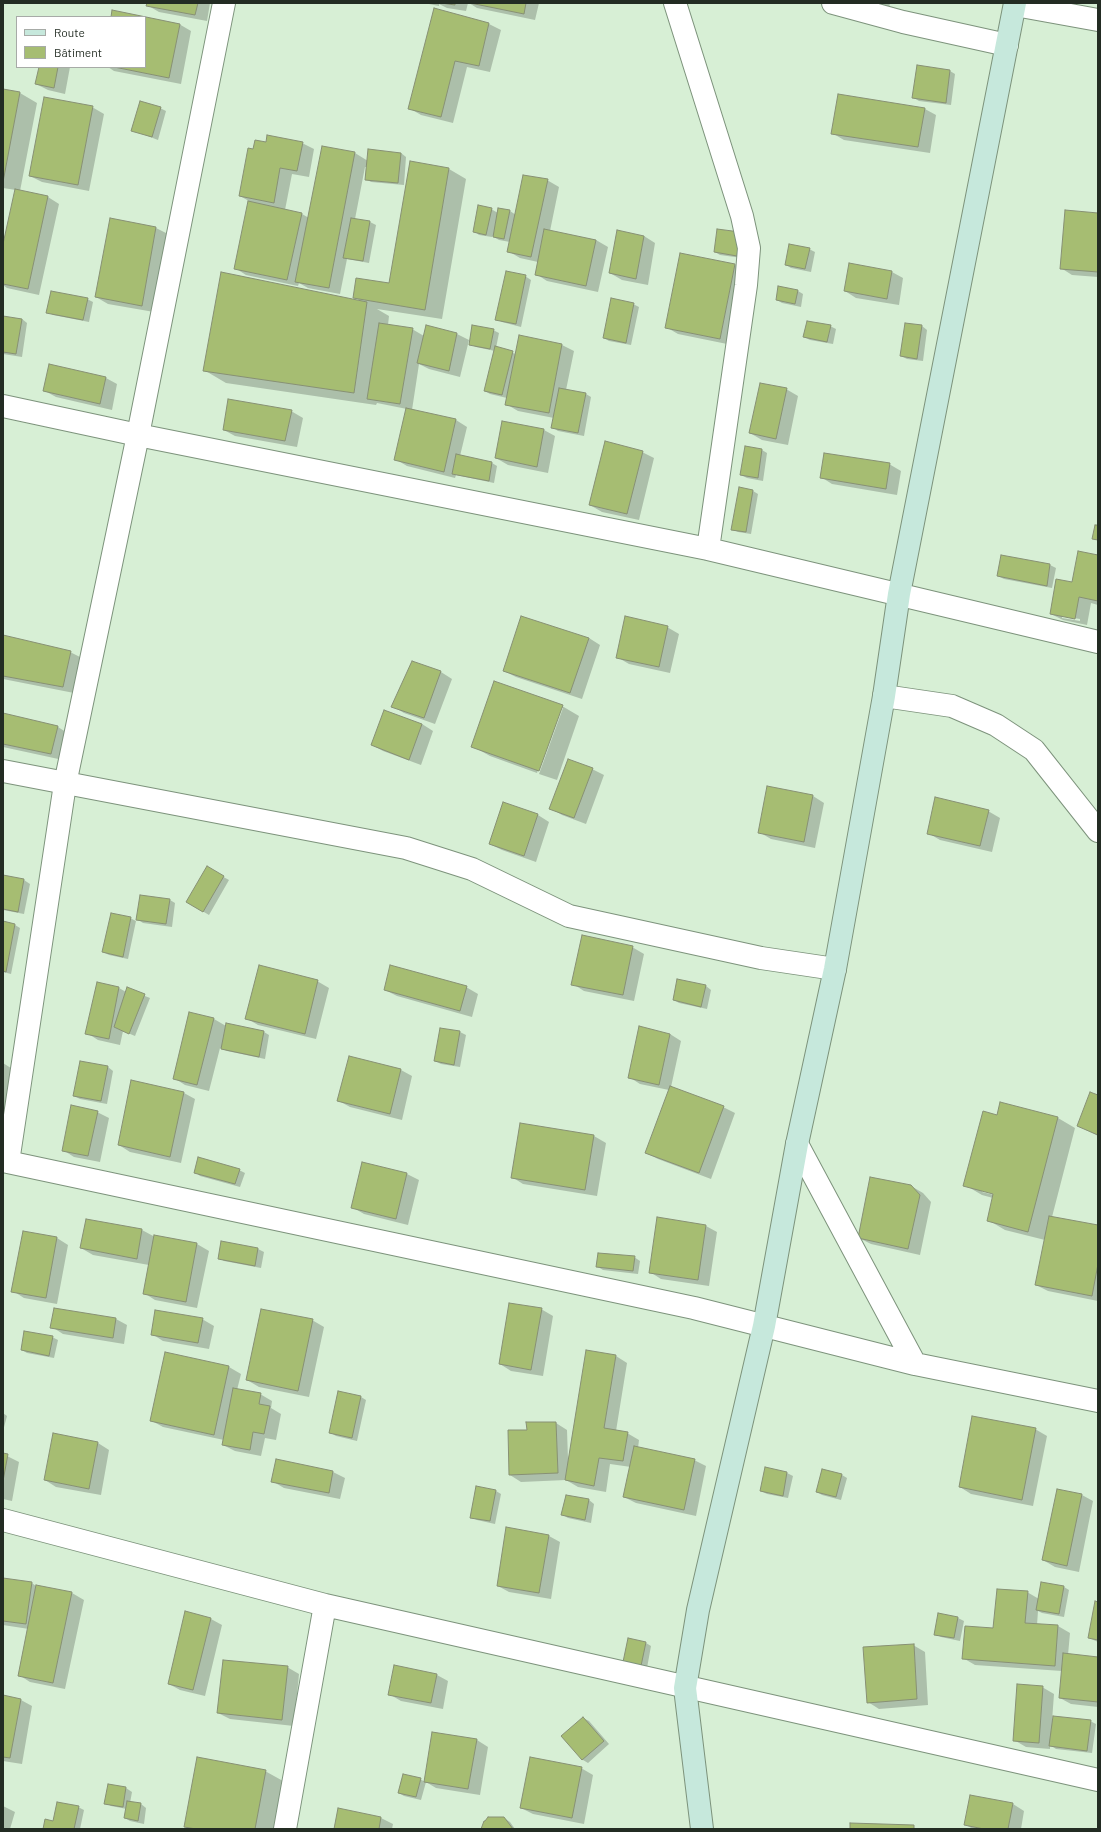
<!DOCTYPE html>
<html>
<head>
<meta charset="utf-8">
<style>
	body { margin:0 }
	#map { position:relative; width:1101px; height:1832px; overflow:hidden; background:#d7efd5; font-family:Barlow,sans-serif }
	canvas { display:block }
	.frame { position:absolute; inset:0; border:4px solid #232c23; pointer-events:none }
	.legend { position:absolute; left:16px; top:16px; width:130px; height:52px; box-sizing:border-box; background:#fff; border:1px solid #a7aba7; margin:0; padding:5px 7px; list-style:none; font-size:12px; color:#232c23 }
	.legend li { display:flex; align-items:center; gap:8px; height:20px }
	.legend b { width:20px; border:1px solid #a7aba7 }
</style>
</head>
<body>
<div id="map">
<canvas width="1101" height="1832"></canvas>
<div class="frame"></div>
<ul class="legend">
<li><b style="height:5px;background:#c6e8dc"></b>Route</li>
<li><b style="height:11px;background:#a6bd72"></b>Bâtiment</li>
</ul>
</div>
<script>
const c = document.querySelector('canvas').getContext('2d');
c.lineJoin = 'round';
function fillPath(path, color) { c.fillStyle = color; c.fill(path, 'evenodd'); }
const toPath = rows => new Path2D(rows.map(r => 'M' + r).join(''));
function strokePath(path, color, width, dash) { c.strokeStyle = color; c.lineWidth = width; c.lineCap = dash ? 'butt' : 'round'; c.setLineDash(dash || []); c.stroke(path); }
const shadow = toPath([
	[148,3,210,3,207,21,159,12,147,5],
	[424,3,468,3,466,11,447,8,439,4,439,6],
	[469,3,539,3,535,20,477,8],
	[861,3,890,3,889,9],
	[434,9,489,24,501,30,490,72,467,67,453,123,421,115,409,108],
	[145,18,179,24,191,31,181,84,114,71,108,67,145,67],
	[40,67,70,67,65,94,48,90,36,84],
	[950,71,955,74,951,105,919,101,914,98],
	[3,90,20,93,37,103,20,191,48,197,59,204,39,295,7,288,3,285,3,249,16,190,3,188],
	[92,107,104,114,89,191,42,182,30,176],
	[160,108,166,111,158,140,132,130],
	[925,109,936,115,930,153,844,140,832,133],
	[266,143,302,143,314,149,309,177,292,174,285,210,302,214,309,218,323,147,355,153,368,161,401,153,406,157,404,185,371,182,366,179,367,167,365,167,355,219,370,222,376,225,369,263,347,259,340,294,308,288,299,283,298,286,246,275,235,268,249,201,240,196,254,150],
	[449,169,466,179,442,319,377,309,389,316,388,325,412,329,424,336,426,327,457,334,469,340,460,377,429,369,419,364,412,410,456,420,467,427,460,456,492,463,497,466,494,483,456,475,455,478,407,466,395,459,407,409,377,403,376,405,226,383,204,370,360,301,354,297,390,284],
	[547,180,559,187,550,231,596,240,608,247,598,292,547,281,536,274,538,262,520,258,508,251,510,242,499,240,492,236,492,237,479,235,474,231,491,209,498,213,510,211,516,215],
	[1098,214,1098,277,1072,275,1061,268],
	[111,219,156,228,168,234,154,312,108,304,96,297],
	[644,236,655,243,648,285,622,280,610,273],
	[746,236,742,258,720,255,715,252],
	[809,249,815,252,811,272,791,268,786,265],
	[681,254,735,265,747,271,732,345,678,334,666,327],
	[892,272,903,278,899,305,856,298,845,291],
	[525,276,531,280,521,327,502,322,497,319],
	[798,291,803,294,801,307,782,303,777,300],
	[87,299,93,302,89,322,53,315,48,312],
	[633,304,639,307,631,345,609,341,604,338],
	[3,317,22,319,27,323,22,357,3,354],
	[830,326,836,329,833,344,810,340,804,337],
	[922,326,927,330,923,361,907,359,901,356],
	[493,330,499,333,496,348,516,354,519,336,562,345,574,351,566,390,586,394,591,397,584,436,558,431,552,427,554,418,518,411,506,404,507,398,490,394,485,391,495,351,476,347,470,344],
	[106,378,117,384,112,410,56,397,45,391],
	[786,389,798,396,788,445,762,440,750,433],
	[291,411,303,418,297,447,235,436,224,430],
	[544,430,555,436,548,473,508,465,496,458],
	[762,450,767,453,763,481,747,478,741,475],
	[642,452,654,458,639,520,602,512,590,505],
	[889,464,901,471,897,495,832,484,821,477],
	[753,491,758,494,751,534,738,532,732,529],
	[1002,556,1050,565,1056,568,1052,588,1004,579,998,576],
	[1098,556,1098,605,1091,603,1087,625,1063,620,1051,614,1073,583],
	[1062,616,1080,619,1080,621,1062,618],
	[667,627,679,634,670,673,629,664,617,657],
	[3,636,70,652,82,658,74,693,3,679],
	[589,638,600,645,582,699,516,677,504,671],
	[441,672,452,679,435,724,404,713,392,706],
	[562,706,579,716,557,780,539,774,563,708,561,708,537,773,490,756,472,746],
	[3,714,58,727,69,734,63,760,3,747],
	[422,724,433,731,421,765,383,751,372,745],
	[592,769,604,775,586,824,562,815,550,808],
	[813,796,824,803,815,848,771,839,759,832],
	[988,811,1000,818,992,852,940,840,928,833],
	[538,815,549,822,536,862,502,850,490,844],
	[207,868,229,880,209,915,187,902],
	[3,876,24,880,30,884,24,914,3,910],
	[170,900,175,903,172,927,143,923,137,919],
	[130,918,136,921,128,959,109,955,103,952],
	[3,923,15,925,20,928,11,974,3,972],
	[632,947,644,954,634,1001,584,991,573,984],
	[678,980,706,986,711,990,707,1009,679,1003,674,1000],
	[317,981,329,988,316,1039,258,1025,246,1018],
	[97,983,119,988,126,992,127,989,150,998,135,1036,123,1031,120,1045,98,1040,87,1033],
	[466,987,478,994,472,1017,397,996,385,990],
	[190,1013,214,1019,226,1026,264,1032,269,1035,265,1059,227,1051,220,1048,209,1091,185,1085,174,1078],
	[441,1029,460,1032,466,1035,460,1067,441,1064,435,1061],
	[670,1034,681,1041,671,1087,723,1107,735,1113,711,1179,658,1159,646,1153,669,1090,640,1084,629,1077],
	[3,1063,14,1070,3,1122],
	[108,1067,113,1071,107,1104,80,1099,74,1096],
	[401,1070,412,1076,402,1120,350,1107,339,1101],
	[184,1093,195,1099,181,1163,130,1152,119,1145],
	[1098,1096,1098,1136,1078,1126],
	[1001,1103,1058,1118,1075,1128,1052,1217,1098,1226,1098,1301,1048,1291,1036,1285,1045,1240,1005,1230,988,1220,993,1198,982,1195,965,1185,997,1116],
	[982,1190,999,1194,998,1196,982,1192],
	[97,1112,109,1118,100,1162,74,1157,63,1150],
	[520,1124,594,1136,606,1143,597,1196,523,1184,512,1177],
	[363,1163,407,1174,419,1180,408,1225,364,1214,352,1207],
	[239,1170,245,1173,240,1187,200,1176,195,1172],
	[911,1186,923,1193,931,1202,920,1255,871,1244,859,1238],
	[87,1220,142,1230,155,1237,155,1236,197,1244,209,1251,197,1308,155,1300,144,1293,149,1265,93,1255,81,1248],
	[706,1226,717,1232,709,1286,661,1279,650,1272],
	[57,1238,68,1245,57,1304,24,1298,13,1291],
	[222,1242,258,1249,264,1252,261,1268,224,1261,219,1258],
	[634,1257,640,1261,638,1274,603,1270,598,1267],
	[541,1309,553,1316,543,1376,511,1371,500,1364],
	[116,1319,127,1325,124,1344,63,1334,52,1327],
	[202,1319,214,1326,209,1349,163,1341,152,1334],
	[312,1320,324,1327,309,1397,259,1387,247,1380],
	[52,1337,58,1340,54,1358,27,1353,22,1350],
	[166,1354,229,1367,241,1374,237,1390,260,1394,272,1401,271,1408,281,1414,276,1440,265,1438,261,1456,235,1451,223,1445,224,1440,163,1427,152,1421],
	[616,1356,627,1363,616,1431,627,1433,639,1440,638,1448,694,1460,706,1466,696,1516,636,1503,624,1497,631,1467,610,1464,606,1492,578,1487,566,1480,521,1482,510,1475,528,1431,556,1423,567,1430,568,1459],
	[361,1397,366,1400,357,1441,336,1436,331,1433],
	[3,1413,7,1416,3,1431],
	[1035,1429,1047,1436,1033,1506,971,1494,960,1487],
	[98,1443,109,1450,101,1495,56,1487,45,1480],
	[3,1454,19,1462,12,1501,3,1499],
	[277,1460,333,1472,345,1478,340,1499,284,1488,272,1481],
	[766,1469,787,1473,793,1476,788,1498,767,1494,761,1491],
	[842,1475,847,1478,841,1500,822,1495,817,1492],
	[496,1491,501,1494,495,1524,477,1520,471,1517],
	[1082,1495,1093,1501,1079,1572,1055,1567,1043,1560],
	[589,1500,594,1504,591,1523,568,1518,563,1515],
	[549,1536,560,1542,551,1599,509,1592,498,1586],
	[3,1579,32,1583,37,1587,72,1593,84,1600,65,1689,30,1682,19,1675,29,1629,3,1625],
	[1042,1583,1064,1587,1069,1590,1064,1617,1042,1613,1038,1611,1037,1625,1058,1626,1070,1633,1068,1655,1098,1658,1098,1707,1071,1704,1060,1698,1062,1671,975,1665,963,1658,994,1629,1027,1592,1039,1599],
	[1098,1603,1098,1642,1089,1638],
	[939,1615,958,1618,964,1621,960,1641,941,1637,935,1634],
	[211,1619,222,1625,205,1696,180,1690,169,1684],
	[646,1643,651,1646,647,1668,624,1661],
	[913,1645,925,1652,928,1705,879,1709,868,1702],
	[287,1667,299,1674,294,1726,230,1719,218,1713],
	[437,1675,448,1681,443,1709,401,1701,389,1694],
	[1042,1687,1054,1694,1052,1721,1090,1721,1096,1724,1092,1753,1056,1749,1050,1745,1050,1749,1026,1747,1014,1740],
	[3,1696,21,1700,32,1706,22,1764,3,1761],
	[583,1718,589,1721,609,1744,588,1763,583,1760,563,1736],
	[477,1740,488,1747,480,1795,436,1788,426,1782,421,1800,404,1796,399,1793,420,1779,425,1782],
	[581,1768,593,1775,584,1824,533,1814,521,1808],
	[265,1771,283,1781,274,1829,190,1829,185,1826],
	[109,1785,126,1788,132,1792,130,1803,141,1804,146,1808,144,1824,130,1821,125,1818,127,1809,111,1806,106,1803],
	[1013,1804,1024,1811,1021,1829,973,1829,966,1825],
	[3,1806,15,1812,10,1829,3,1829],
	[78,1807,84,1810,80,1829,44,1829],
	[338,1809,381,1818,393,1824,392,1829,335,1829],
	[504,1818,510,1822,515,1829,482,1829]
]);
const building = toPath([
	[147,3,198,3,195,15,146,6,147,3],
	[441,3,455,3,455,5,441,3],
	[470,3,526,3,524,14,470,3],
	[434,8,489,23,479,66,455,61,441,117,408,109,434,8],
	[112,10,180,24,169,78,114,67,145,67,145,17,111,17,112,10],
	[917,65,950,70,946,103,912,98,917,65],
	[39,67,58,67,54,88,35,84,39,67],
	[3,89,20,92,3,182,3,89],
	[838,94,925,108,918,147,831,134,838,94],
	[44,97,93,106,78,185,29,176,44,97],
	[140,101,161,107,152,137,131,131,140,101],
	[267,135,303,142,297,171,280,168,274,203,239,196,248,148,253,149,255,140,266,142,267,135],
	[322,146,355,152,329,288,295,282,322,146],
	[368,149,401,153,398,183,365,180,368,149],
	[410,161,449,168,425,310,353,298,356,278,389,283,410,161],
	[523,175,548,179,531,257,507,252,523,175],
	[15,189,48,196,28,289,3,284,3,244,15,189],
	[248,201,302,213,287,280,234,269,248,201],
	[478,205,492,208,486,235,473,232,478,205],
	[498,208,510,210,504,239,493,237,498,208],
	[1065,210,1098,213,1098,272,1060,269,1065,210],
	[110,218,156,227,142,306,95,297,110,218],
	[351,218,370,221,363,261,343,258,351,218],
	[544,229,596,240,586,286,535,275,544,229],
	[717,229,740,232,737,256,714,252,717,229],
	[617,230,644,236,636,279,609,273,617,230],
	[789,244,810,248,805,269,785,265,789,244],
	[680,253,735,264,720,339,665,328,680,253],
	[849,263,892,271,887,299,844,291,849,263],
	[506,271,526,275,516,324,495,320,506,271],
	[221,272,367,302,354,393,203,371,221,272],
	[778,286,798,290,795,304,776,300,778,286],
	[51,291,88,298,83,320,46,313,51,291],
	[611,298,634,303,626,343,603,338,611,298],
	[3,316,22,319,16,354,3,352,3,316],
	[807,321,831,325,827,342,803,337,807,321],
	[379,323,413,328,400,404,367,399,379,323],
	[905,323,922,325,917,359,900,356,905,323],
	[426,325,457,333,449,371,417,363,426,325],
	[472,325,494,329,490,349,469,345,472,325],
	[519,335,562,344,549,413,505,405,519,335],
	[495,346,513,351,502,395,484,391,495,346],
	[49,364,106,377,100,404,43,391,49,364],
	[760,383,787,388,776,439,749,433,760,383],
	[559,388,586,393,578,433,551,428,559,388],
	[228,399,292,410,285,441,223,430,228,399],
	[406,408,456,419,444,472,394,460,406,408],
	[502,421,544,429,537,467,495,458,502,421],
	[605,441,643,451,627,514,589,505,605,441],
	[745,446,762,449,758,478,740,475,745,446],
	[824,453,890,463,886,489,820,478,824,453],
	[456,454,492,462,489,481,452,474,456,454],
	[739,487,753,490,746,532,731,530,739,487],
	[1095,525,1098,525,1098,540,1092,539,1095,525],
	[1078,551,1098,555,1098,601,1079,597,1075,619,1050,614,1056,579,1072,582,1078,551],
	[1001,555,1050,564,1047,586,997,576,1001,555],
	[521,616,589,638,570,693,503,671,521,616],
	[625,616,668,626,659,667,616,658,625,616],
	[3,635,71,651,63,687,3,676,3,635],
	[412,661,441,671,424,718,391,707,412,661],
	[494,681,563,705,539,771,471,747,494,681],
	[384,710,422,724,409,760,371,745,384,710],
	[3,713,58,726,51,754,3,744,3,713],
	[568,759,593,768,574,818,549,809,568,759],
	[767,786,813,795,804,842,758,833,767,786],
	[935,797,989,810,980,846,927,834,935,797],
	[503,802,538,814,524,856,489,844,503,802],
	[207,866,224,876,203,912,186,902,207,866],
	[3,875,24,879,18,912,3,909,3,875],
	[140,895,170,899,166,924,136,920,140,895],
	[111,913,131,917,123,957,102,952,111,913],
	[3,921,15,924,6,972,3,971,3,921],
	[582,935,633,946,623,995,571,985,582,935],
	[259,965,318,980,305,1034,245,1019,259,965],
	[390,965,467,986,460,1011,384,990,390,965],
	[677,979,706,985,701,1007,673,1000,677,979],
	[97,982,119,987,109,1039,85,1034,97,982],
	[127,987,145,994,129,1034,114,1027,127,987],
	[189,1012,214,1018,197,1085,173,1079,189,1012],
	[226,1023,264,1031,259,1057,221,1049,226,1023],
	[639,1026,670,1034,659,1085,628,1078,639,1026],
	[440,1028,460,1031,454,1065,434,1061,440,1028],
	[349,1056,401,1069,390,1114,337,1101,349,1056],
	[80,1061,108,1066,101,1101,73,1096,80,1061],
	[131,1080,184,1092,170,1157,118,1145,131,1080],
	[670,1086,724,1106,699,1173,645,1153,670,1086],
	[1090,1092,1098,1095,1098,1135,1077,1126,1090,1092],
	[1000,1102,1058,1117,1028,1232,987,1221,993,1194,963,1186,983,1111,997,1115,1000,1102],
	[71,1105,98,1111,88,1156,62,1151,71,1105],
	[520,1123,594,1135,585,1190,511,1178,520,1123],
	[198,1157,240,1169,235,1184,194,1173,198,1157],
	[362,1162,407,1173,396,1219,351,1208,362,1162],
	[870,1177,911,1185,920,1195,908,1249,858,1238,870,1177],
	[1049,1216,1098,1225,1098,1264,1092,1296,1035,1285,1049,1216],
	[657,1217,706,1225,698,1280,649,1273,657,1217],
	[86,1219,142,1229,137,1259,80,1248,86,1219],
	[23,1231,57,1237,46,1298,11,1292,23,1231],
	[154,1235,197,1243,186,1302,143,1294,154,1235],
	[221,1241,258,1248,255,1266,218,1259,221,1241],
	[598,1253,635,1256,633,1271,596,1267,598,1253],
	[509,1303,542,1308,531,1370,499,1364,509,1303],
	[54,1308,116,1318,113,1338,50,1328,54,1308],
	[261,1309,313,1319,298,1391,246,1380,261,1309],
	[155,1310,203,1318,198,1343,151,1335,155,1310],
	[24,1331,53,1336,49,1356,21,1350,24,1331],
	[586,1350,616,1355,604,1428,628,1432,623,1461,599,1458,594,1486,565,1480,586,1350],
	[165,1352,229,1366,214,1435,150,1421,165,1352],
	[233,1388,261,1393,259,1404,270,1406,264,1434,253,1432,250,1450,222,1445,233,1388],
	[338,1391,361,1396,352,1438,329,1433,338,1391],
	[972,1416,1036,1428,1022,1500,959,1487,972,1416],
	[526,1422,556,1422,558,1473,509,1475,508,1430,527,1430,526,1422],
	[53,1433,98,1442,89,1489,44,1480,53,1433],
	[634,1446,695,1459,684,1510,623,1497,634,1446],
	[3,1453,8,1454,3,1481,3,1453],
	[276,1459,333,1471,329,1493,271,1482,276,1459],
	[765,1467,787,1472,783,1496,760,1491,765,1467],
	[822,1469,842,1474,836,1497,816,1492,822,1469],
	[476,1486,496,1490,490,1521,470,1518,476,1486],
	[1057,1489,1082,1494,1067,1566,1042,1560,1057,1489],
	[566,1495,589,1499,585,1520,561,1515,566,1495],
	[506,1527,549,1535,539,1593,497,1586,506,1527],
	[3,1578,32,1582,26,1624,3,1621,3,1578],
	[1041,1582,1064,1586,1059,1614,1036,1610,1041,1582],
	[36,1585,72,1592,53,1683,18,1676,36,1585],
	[997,1589,1028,1591,1025,1623,1058,1625,1055,1666,962,1659,965,1626,993,1628,997,1589],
	[1095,1601,1098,1602,1098,1640,1088,1638,1095,1601],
	[185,1611,211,1618,193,1690,168,1684,185,1611],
	[938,1613,958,1617,954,1638,934,1635,938,1613],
	[628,1638,646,1642,641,1666,623,1662,628,1638],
	[914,1644,917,1699,867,1703,863,1647,914,1644],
	[1063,1653,1098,1657,1098,1702,1059,1698,1063,1653],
	[223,1660,288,1666,282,1720,217,1713,223,1660],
	[394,1665,437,1674,431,1703,388,1695,394,1665],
	[1017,1684,1043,1686,1039,1743,1013,1741,1017,1684],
	[3,1695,21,1699,10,1758,3,1757,3,1695],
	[1053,1716,1091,1720,1087,1751,1049,1746,1053,1716],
	[583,1717,604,1741,582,1760,561,1736,583,1717],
	[432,1732,477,1739,468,1789,424,1782,432,1732],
	[197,1757,266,1770,255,1829,196,1829,184,1827,197,1757],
	[530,1757,582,1767,572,1818,520,1808,530,1757],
	[403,1774,421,1778,416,1797,398,1793,403,1774],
	[108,1784,126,1787,123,1807,104,1804,108,1784],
	[970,1795,1013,1803,1008,1829,984,1829,964,1825,970,1795],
	[127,1801,141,1803,138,1821,124,1818,127,1801],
	[57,1802,79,1806,74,1829,43,1829,45,1819,53,1821,57,1802],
	[338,1808,381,1817,379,1829,334,1829,338,1808],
	[488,1817,504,1817,513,1829,481,1829,484,1821,485,1821,488,1817],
	[850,1823,914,1825,914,1829,850,1829,850,1823]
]);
const minor = toPath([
	[675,3,742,216,749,248,746,285,708,549],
	[833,3,903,22,1007,45],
	[1015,5,1098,20],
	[3,406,138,435,708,549,1098,642],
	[884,696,952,706,996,725,1034,750,1098,831],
	[797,1144,915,1364],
	[3,1161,694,1308,915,1364,1098,1401],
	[8,1162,65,784,138,435,224,3],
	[3,1520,325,1605,1098,1780],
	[285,1829,325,1605]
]);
const tertiary = toPath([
	[3,771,406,848,472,869,569,916,761,958,835,969]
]);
const secondary = toPath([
	[702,1829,685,1688,698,1610,764,1326,797,1144,835,969,884,696,899,594,1015,3]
]);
fillPath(shadow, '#0003');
fillPath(building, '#a6bd72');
strokePath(building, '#879074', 1);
strokePath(minor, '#7d937c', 24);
strokePath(tertiary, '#7d937c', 24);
strokePath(secondary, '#7d937c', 24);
strokePath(minor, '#fff', 22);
strokePath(tertiary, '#fff', 22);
strokePath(secondary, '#c6e8dc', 22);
</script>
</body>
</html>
